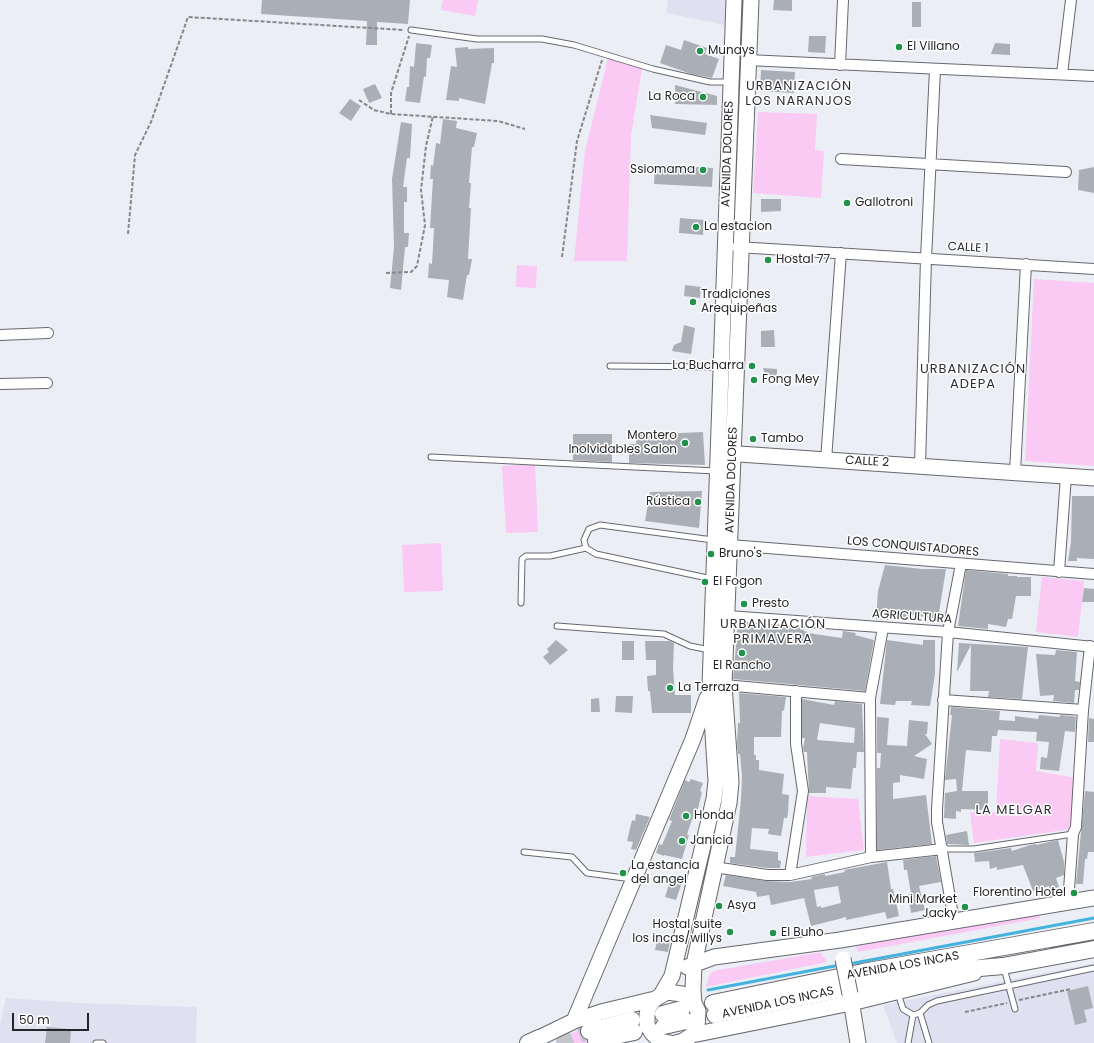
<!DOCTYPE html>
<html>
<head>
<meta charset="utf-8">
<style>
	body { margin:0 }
	#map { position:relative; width:1094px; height:1043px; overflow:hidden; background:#eceef6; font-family:Poppins,sans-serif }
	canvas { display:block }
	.scale { position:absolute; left:12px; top:1013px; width:77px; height:18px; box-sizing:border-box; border:2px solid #242528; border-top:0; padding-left:5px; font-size:12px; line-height:14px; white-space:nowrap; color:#242528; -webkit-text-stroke:3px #fff; paint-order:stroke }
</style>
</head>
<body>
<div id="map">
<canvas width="1094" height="1043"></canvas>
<div class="scale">50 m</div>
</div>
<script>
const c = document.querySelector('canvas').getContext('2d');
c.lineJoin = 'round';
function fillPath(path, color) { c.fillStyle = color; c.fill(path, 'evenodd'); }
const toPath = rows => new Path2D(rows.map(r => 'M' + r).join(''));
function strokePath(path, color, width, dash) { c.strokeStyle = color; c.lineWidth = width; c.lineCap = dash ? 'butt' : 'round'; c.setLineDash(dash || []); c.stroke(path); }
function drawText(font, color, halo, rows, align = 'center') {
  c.font = font + ' Poppins,sans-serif'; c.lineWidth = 3; c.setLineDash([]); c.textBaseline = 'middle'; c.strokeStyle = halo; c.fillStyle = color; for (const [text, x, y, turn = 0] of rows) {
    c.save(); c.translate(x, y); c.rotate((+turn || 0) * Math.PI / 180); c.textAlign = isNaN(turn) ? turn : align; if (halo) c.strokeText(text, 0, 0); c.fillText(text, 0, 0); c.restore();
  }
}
const built = toPath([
	[668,0,730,0,725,25,666,13],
	[1094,963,1094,1043,897,1043,883,1005],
	[6,998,80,1003,197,1007,196,1043,0,1043,0,1025]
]);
const green = toPath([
	[443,0,478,0,475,16,441,10],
	[608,58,642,69,631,136,627,261,574,261,585,151],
	[758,112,817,114,815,150,824,151,821,198,753,193],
	[517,265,537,266,536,288,516,287],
	[1034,279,1094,283,1094,466,1025,461],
	[535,464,538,532,506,533,502,466],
	[441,543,443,591,404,592,402,545],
	[1042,577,1084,581,1078,637,1036,632],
	[1000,739,1038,743,1036,771,1076,778,1072,829,974,843,970,812,996,812],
	[807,796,858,799,864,850,806,857],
	[1035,912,1041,918,858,952,856,946],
	[816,953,821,953,827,962,706,987,709,976,713,971],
	[592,1023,598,1043,560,1043,560,1039]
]);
const stream = toPath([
	[849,964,1094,918],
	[708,990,840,965]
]);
const building = toPath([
	[262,0,410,0,408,24,377,22,377,45,366,45,367,21,261,14],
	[774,0,792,0,792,11,773,10],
	[912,2,921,2,921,27,912,27],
	[809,36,826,36,825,53,808,52],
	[684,40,707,48,705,54,719,59,712,78,691,74,660,63,666,45,681,50],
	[416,43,432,45,430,58,427,58,426,77,424,76,420,103,405,101,407,87,409,87,410,66,414,67],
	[995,43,1010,44,1010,55,991,54],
	[468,47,468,49,494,48,494,63,492,63,485,104,459,98,459,101,446,100,451,66,457,67,455,48],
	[761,70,795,72,794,93,760,91],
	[375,84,382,98,369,103,363,89],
	[675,85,717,96,717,105,675,104],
	[350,99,361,106,351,121,339,113],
	[650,115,707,123,705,135,652,128],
	[443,119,457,121,456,128,477,133,474,147,472,147,469,183,471,183,469,208,471,208,468,259,472,259,469,275,467,275,463,300,447,297,449,280,428,278,429,263,432,264,434,228,430,228,433,179,430,179,431,165,433,166,436,143,440,144],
	[401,122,412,124,410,158,407,158,403,187,407,187,407,202,404,202,404,233,409,233,408,247,405,247,401,290,390,288,394,247,392,179],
	[655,165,713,168,712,187,654,184],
	[1094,167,1094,193,1078,190,1079,170],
	[761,199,781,199,781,211,761,212],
	[680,218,704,220,703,235,679,233],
	[685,285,701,287,700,298,684,296],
	[684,325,695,328,691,354,672,351,674,345,681,342],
	[774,330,775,347,761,347,761,331],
	[763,368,777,369,777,377,766,377],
	[703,432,705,465,629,463,629,444,636,444,636,435],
	[573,434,612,434,612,462,573,460],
	[702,491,699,528,645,521,650,492],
	[1072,496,1094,496,1094,559,1077,558,1077,561,1068,561,1071,542],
	[885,565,922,569,946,569,938,619,913,615,912,620,888,617,888,620,876,619,878,591],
	[966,570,1008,574,1008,576,1017,576,1017,577,1031,577,1031,596,1016,596,1012,619,1008,619,1006,627,988,624,988,629,958,626],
	[1084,588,1094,589,1094,602,1082,602],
	[738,623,782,628,782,626,794,627,804,629,804,631,808,632,808,633,842,638,843,631,856,633,855,635,874,640,865,691,733,679],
	[556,640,568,650,550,665,543,657,549,652,547,649],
	[887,640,923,645,923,640,935,640,935,674,930,706,911,705,912,701,896,701,895,705,880,704],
	[622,641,634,641,634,660,622,660],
	[645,641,670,641,674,643,673,668,675,695,691,695,691,713,652,713,650,691,648,691,647,676,656,675,656,660,646,660],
	[959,643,1028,647,1022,699,988,697,989,691,970,691,971,645,957,672],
	[1056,650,1077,652,1075,681,1080,682,1079,690,1075,690,1074,703,1053,701,1054,695,1040,696,1036,654,1055,655],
	[739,693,786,697,784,711,782,710,781,737,754,737,754,755,756,755,756,760,759,760,759,770,784,774,782,794,789,795,788,813,787,818,784,818,781,836,768,834,769,829,752,828,750,849,778,852,778,860,781,861,780,868,767,868,730,863,730,857,735,857,741,800,742,776,740,754,738,754,737,743,738,723,740,723],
	[616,696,633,696,632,713,615,712],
	[599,698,600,712,591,712,591,699],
	[802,699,834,705,835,701,862,704,864,752,857,752,856,768,853,768,851,789,826,787,826,793,809,793,807,752,804,752,803,748,805,738,802,738],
	[820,723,855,728,854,743,817,740],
	[951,707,1000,711,999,720,1015,721,1015,716,1038,719,1039,715,1060,717,1060,715,1072,716,1076,717,1075,732,1065,731,1059,771,1040,769,1041,757,1047,758,1049,742,1036,741,1037,732,998,730,997,736,992,736,991,752,966,750,962,791,988,791,988,810,961,809,961,812,956,811,956,819,944,818,945,793,957,791,956,779,945,780,952,715,950,715],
	[877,717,889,718,887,745,907,746,909,720,928,722,927,734,925,734,932,744,914,756,927,759,924,779,900,775,900,782,893,783,893,799,926,795,932,844,877,850,877,768,880,768,881,753,877,753],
	[1089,718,1094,719,1094,742,1088,742],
	[691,779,703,783,700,791,702,792,697,813,695,812,689,828,687,835,689,835,682,859,664,855,664,856,656,853,659,844,662,845,665,838,672,821,669,820,685,780,689,782],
	[1085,791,1094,792,1094,852,1088,852,1087,859,1085,859,1083,884,1076,884],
	[636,814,650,817,636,850,631,849,633,842,627,841,632,820,635,821],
	[967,831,969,845,947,844,946,835],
	[1058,840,1064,862,1064,875,1056,878,1059,887,1050,890,1049,886,1033,891,1023,865,997,870,997,867,990,869,989,861,975,862,974,853,1011,848,1012,851,1030,845,1036,844,1036,845],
	[936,856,941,882,919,886,925,910,911,913,908,894,911,894,907,870,904,870,903,860],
	[887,862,891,889,893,889,899,916,887,919,885,912,846,920,846,917,839,919,811,926,804,898,771,905,769,895,757,897,756,892,723,886,726,875,766,881,790,882,812,879,811,877,825,874,825,876,845,872,844,870],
	[838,886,841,903,821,908,821,906,817,907,814,890],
	[672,875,683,879,676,900,665,897],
	[658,936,670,941,668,952,655,950],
	[1088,986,1093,1008,1084,1010,1087,1022,1075,1025,1067,991],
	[47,1027,69,1029,69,1031,71,1031,70,1043,45,1043]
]);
const primaryTunnel = toPath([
	[557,1043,589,1031]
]);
const path = toPath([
	[359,100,374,110,391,114,498,121,525,129],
	[391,114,391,93,409,36],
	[128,234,135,155,151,122,188,17,404,30],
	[562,257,577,141,602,60],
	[386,273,411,272,417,266,425,225,421,190,426,146,433,116],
	[1019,1000,1071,989],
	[965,1012,1007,1003]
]);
const lane = toPath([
	[411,30,477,39,542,39,574,45,653,69,710,82,730,82],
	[610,366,721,367],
	[431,457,716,471],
	[712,579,596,554,586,548,584,540,589,529,600,525,713,540],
	[521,603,522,559,526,556,550,556,586,548],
	[557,626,664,634,690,646,710,650],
	[943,849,974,849,1073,834],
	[524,852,572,857,587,873,632,879],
	[1004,968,1015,1009],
	[898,993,903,1009,913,1015],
	[920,1013,929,1043],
	[913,1015,920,1013,928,1005,937,1001,1094,968],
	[96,1043,103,1043],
	[908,1043,913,1015]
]);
const street = toPath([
	[747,60,1094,76],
	[840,65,843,0],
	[1062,74,1071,0],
	[841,159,1066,172],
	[737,247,1094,269],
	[0,335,48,333],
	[0,384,47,383],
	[826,460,841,253],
	[920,465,926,259,935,69],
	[1015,472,1026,264],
	[730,545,1094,574],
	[1059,572,1066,476],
	[728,616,948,632,1094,647],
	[724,685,870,698],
	[943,700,1083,710],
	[871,857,870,698,883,628],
	[714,867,767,875,790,875,871,857,943,849],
	[790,875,803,791,796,744,796,691],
	[1068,903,1073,834,1076,827,1083,710,1090,646],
	[954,921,937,822,937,809,948,632,961,564]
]);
const secondary = toPath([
	[724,453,1094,478],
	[687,967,714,957,840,940,1094,898],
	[850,994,858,1043],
	[661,995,672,976,714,799,716,781,710,686,734,0],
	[694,1003,693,990,694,964,729,803,731,782,724,685,751,0],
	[574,1021,693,739,707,698],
	[692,1035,851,1003,974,973],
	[539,1038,574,1021,601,1012,655,999],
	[670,1043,660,1041,652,1033,647,1025,647,1015,649,1006,655,999,667,992,682,994,689,998,694,1003,698,1011,697,1028,692,1035,683,1041,676,1043]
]);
const primary = toPath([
	[713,1003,863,972,1094,931],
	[663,1014,682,1009],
	[715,1015,864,985,945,971,1003,966,1094,949],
	[664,1026,686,1021],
	[589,1031,632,1020],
	[596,1040,634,1032],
	[528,1043,539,1038]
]);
const secondaryBridge = toPath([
	[843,959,850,994]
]);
const markers = [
	[899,47,4,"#20924c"],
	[700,51,4,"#20924c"],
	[703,97,4,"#20924c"],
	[703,170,4,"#20924c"],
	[847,203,4,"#20924c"],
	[696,227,4,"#20924c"],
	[768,260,4,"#20924c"],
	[693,302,4,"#20924c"],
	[752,366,4,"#20924c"],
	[754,380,4,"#20924c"],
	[753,439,4,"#20924c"],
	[685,443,4,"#20924c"],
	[698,502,4,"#20924c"],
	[711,554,4,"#20924c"],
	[705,582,4,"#20924c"],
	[744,604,4,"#20924c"],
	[742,653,4,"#20924c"],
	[670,688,4,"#20924c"],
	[686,816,4,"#20924c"],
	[682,841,4,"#20924c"],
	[623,873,4,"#20924c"],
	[1074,893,4,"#20924c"],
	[719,906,4,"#20924c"],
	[965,907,4,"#20924c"],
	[730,932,4,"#20924c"],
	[773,933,4,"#20924c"]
];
const poiNames = [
	["El Villano",907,47],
	["Munays",708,51],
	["La Roca",695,97,"right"],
	["Ssiomama",695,170,"right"],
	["Gallotroni",855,203],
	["La estacion",704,227],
	["Hostal 77",776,260],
	["Tradiciones",701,295],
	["Arequipeñas",701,309],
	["La Bucharra",744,366,"right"],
	["Fong Mey",762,380],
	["Montero",677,436,"right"],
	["Inolvidables Salon",677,450,"right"],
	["Tambo",761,439],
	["Rústica",690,502,"right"],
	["Bruno's",719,554],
	["El Fogon",713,582],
	["Presto",752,604],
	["El Rancho",742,666,"center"],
	["La Terraza",678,688],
	["Honda",694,816],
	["Janicia",690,841],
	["La estancia",631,866],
	["del angel",631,880],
	["Florentino Hotel",1066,893,"right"],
	["Mini Market",957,900,"right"],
	["Jacky",957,914,"right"],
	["Asya",727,906],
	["Hostal suite",722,925,"right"],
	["los incas/willys",722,939,"right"],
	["El Buho",781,933]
];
const streetNames = [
	["AVENIDA DOLORES",728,154,-88],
	["CALLE 1",968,248,3],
	["CALLE 2",867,462,3],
	["AVENIDA DOLORES",732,480,-88],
	["LOS CONQUISTADORES",913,547,5],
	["AGRICULTURA",912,617,4],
	["AVENIDA LOS INCAS",903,966,-10],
	["AVENIDA LOS INCAS",778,1003,-12]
];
const neighbourhoodNames = [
	["URBANIZACIÓN",799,87],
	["LOS NARANJOS",799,102],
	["URBANIZACIÓN",973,370],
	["ADEPA",973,385],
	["URBANIZACIÓN",773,625],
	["PRIMAVERA",773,640],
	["LA MELGAR",1014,811]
];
fillPath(built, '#dfe1f1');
fillPath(green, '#fac9f4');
strokePath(stream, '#43b2dd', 3);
fillPath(building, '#aaafb6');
strokePath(primaryTunnel, '#c4c6cd', 16, [16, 8]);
strokePath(lane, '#67686f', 7);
strokePath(street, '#67686f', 12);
strokePath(secondary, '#67686f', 17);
strokePath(primary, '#67686f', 18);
strokePath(path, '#85878c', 2, [4, 2]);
strokePath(lane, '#fff', 5);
strokePath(street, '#fff', 10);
strokePath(secondary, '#fff', 15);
strokePath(primary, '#fff', 16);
strokePath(secondaryBridge, '#67686f', 17, []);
strokePath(secondaryBridge, '#fff', 15);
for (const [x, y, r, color] of markers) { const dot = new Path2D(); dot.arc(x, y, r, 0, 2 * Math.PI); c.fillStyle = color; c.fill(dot); strokePath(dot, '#fff', 1.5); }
drawText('12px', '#242528', '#fff', poiNames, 'left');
drawText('12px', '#242528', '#fff', streetNames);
c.letterSpacing = '1px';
drawText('13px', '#2e2f36', '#fff', neighbourhoodNames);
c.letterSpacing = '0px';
</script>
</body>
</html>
